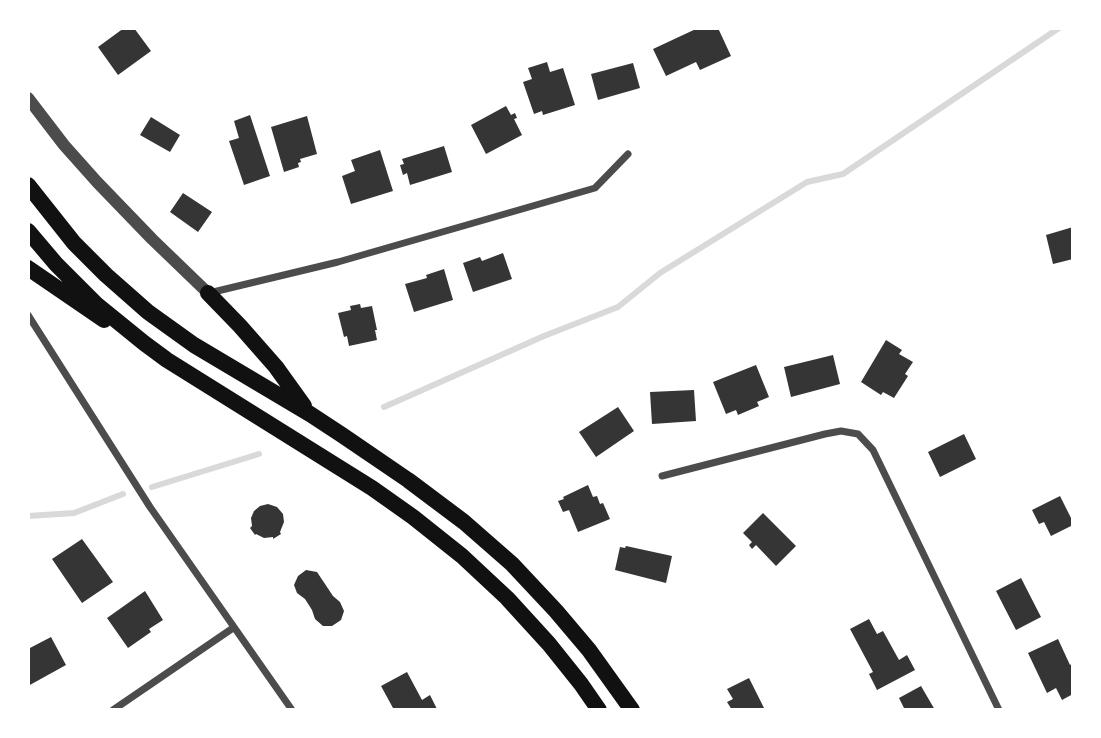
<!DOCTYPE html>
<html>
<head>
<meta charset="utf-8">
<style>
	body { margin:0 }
	#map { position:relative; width:1101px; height:738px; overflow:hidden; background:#fff; font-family:Mulish,sans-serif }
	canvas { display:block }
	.frame { position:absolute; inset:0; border:30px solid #fff; pointer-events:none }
</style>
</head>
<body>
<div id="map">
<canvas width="1101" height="738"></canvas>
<div class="frame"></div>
</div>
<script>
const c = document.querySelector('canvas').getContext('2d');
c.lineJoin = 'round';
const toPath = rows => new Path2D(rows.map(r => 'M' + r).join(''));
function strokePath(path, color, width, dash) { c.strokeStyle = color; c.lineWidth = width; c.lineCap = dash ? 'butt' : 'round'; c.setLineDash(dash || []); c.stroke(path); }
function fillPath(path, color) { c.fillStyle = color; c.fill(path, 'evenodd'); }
const stream = toPath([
	[384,407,544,336,618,307,660,273,807,182,843,174,1059,28],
	[152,487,259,454],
	[28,516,74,513,123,494]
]);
const building = toPath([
	[124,28,134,28,151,51,118,75,98,47],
	[698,28,718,28,731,56,700,70,696,62,666,76,653,49],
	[547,62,550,72,563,68,575,105,543,115,542,111,534,114,523,82,532,79,528,68],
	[633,63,640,88,598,100,591,74],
	[506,106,511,115,515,113,517,118,514,119,522,135,486,154,471,125],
	[250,115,270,176,244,185,229,141,239,138,234,121],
	[307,116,317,154,300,159,301,162,298,163,299,167,284,172,271,127],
	[151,117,180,135,170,152,140,135],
	[444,146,452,172,410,185,407,173,403,175,400,165,404,164,402,159],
	[380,150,393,191,351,204,342,176,355,171,351,160],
	[183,193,212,212,198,232,170,212],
	[1073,227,1073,259,1053,264,1046,235],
	[503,253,512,279,473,292,463,263,480,257,482,261],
	[444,269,453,300,414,312,405,284,427,278,426,275],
	[360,304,361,308,372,306,377,330,375,330,377,340,349,346,347,336,344,337,338,313,351,310,350,306],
	[886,340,902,350,899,354,913,362,905,374,908,376,894,398,883,392,881,395,861,382],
	[833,355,840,384,791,397,784,367],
	[756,365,769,397,757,402,759,406,738,415,736,410,726,414,713,382],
	[694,390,696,421,652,424,650,392],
	[618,407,634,431,596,457,579,432],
	[964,434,976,459,940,477,928,452],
	[588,485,593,497,597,496,600,504,603,503,610,519,578,532,569,510,563,512,558,501,564,499,563,497],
	[1060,496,1073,522,1073,525,1051,536,1044,522,1039,524,1032,510],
	[268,504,277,507,283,514,284,522,280,532,281,534,273,539,273,537,264,538,256,534,255,535,250,528,252,526,251,518,254,511,260,506],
	[763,513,796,546,776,566,756,545,752,549,749,545,752,542,743,533],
	[82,539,113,582,82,603,52,559],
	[626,546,672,556,666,583,615,570,620,547,625,548],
	[306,570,317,572,333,596,340,602,344,611,341,620,332,626,323,626,315,619,312,610,305,599,297,593,294,585,298,576],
	[1021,578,1041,617,1016,630,996,591],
	[145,591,163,620,149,629,151,632,128,648,107,618],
	[869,619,877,634,883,631,899,660,907,655,915,670,877,690,869,674,873,672,850,629],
	[51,637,66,665,28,686,28,649],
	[1058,639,1070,665,1073,663,1073,694,1062,700,1056,688,1047,693,1028,653],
	[407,672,422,700,430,695,437,709,389,710,393,708,381,686],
	[749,678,765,710,732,710,727,702,733,699,727,689],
	[921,686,935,710,905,710,899,698]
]);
const minor = toPath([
	[209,293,338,262,595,188,628,154],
	[28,315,150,507,292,710],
	[662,476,825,434,841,431,858,434,873,450,999,710],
	[113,710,233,628]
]);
const tertiary = toPath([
	[28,98,64,145,97,182,152,239,208,293]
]);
const trunk = toPath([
	[28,185,74,243,106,275,148,312,194,345,310,414,342,435,408,480,464,522,512,564,556,611,589,650,632,710],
	[28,231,56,264,96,304,144,343,167,360,372,488,413,517,462,556,507,598,549,644,581,684,599,710],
	[28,268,104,320],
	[208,293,240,326,276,367,304,406]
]);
strokePath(stream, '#d9d9d9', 6);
fillPath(building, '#353535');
strokePath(minor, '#4c4c4c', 7);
strokePath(tertiary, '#4c4c4c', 12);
strokePath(trunk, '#111', 16);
</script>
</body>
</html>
